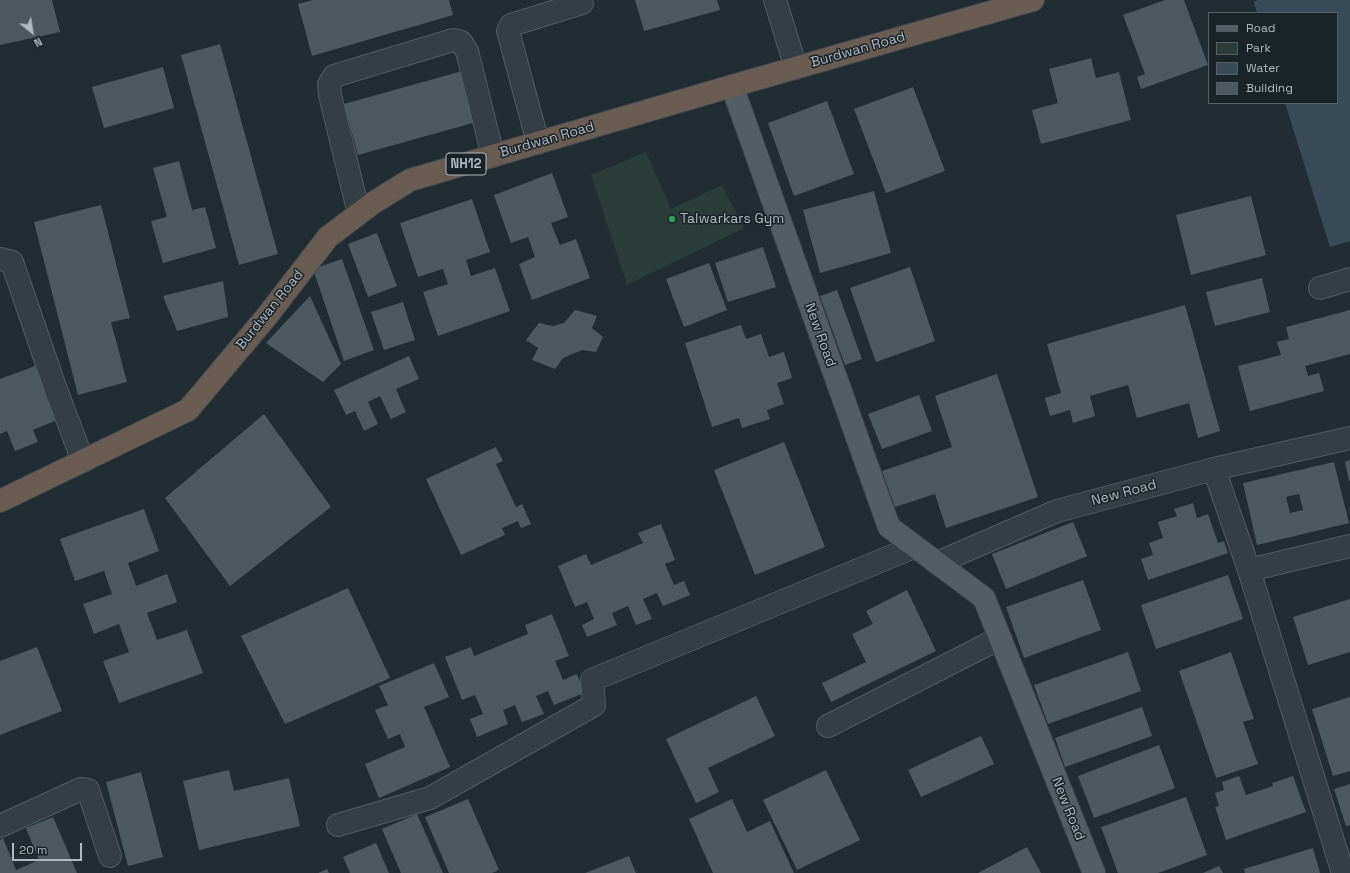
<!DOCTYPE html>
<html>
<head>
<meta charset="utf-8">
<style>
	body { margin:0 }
	#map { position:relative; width:1350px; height:873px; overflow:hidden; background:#222c33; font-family:"Space Grotesk",sans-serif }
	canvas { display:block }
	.legend { position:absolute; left:1208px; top:12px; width:130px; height:92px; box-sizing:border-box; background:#1a2328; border:1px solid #565f65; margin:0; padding:5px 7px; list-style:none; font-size:12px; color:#afb9c1 }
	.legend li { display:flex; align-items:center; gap:8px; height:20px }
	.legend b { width:20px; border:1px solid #565f65 }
	.north { position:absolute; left:12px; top:12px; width:40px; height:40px; -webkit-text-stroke:3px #1a2328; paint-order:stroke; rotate:150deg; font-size:11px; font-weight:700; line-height:16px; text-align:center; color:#afb9c1 }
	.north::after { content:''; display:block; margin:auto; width:14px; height:18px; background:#afb9c1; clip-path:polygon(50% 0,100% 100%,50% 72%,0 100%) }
	.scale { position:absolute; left:12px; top:843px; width:70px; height:18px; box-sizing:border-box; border:2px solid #afb9c1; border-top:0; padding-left:5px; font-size:12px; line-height:14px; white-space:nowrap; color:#afb9c1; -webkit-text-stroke:3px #1a2328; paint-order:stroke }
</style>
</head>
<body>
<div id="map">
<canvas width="1350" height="873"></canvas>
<ul class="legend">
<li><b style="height:5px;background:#535d64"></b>Road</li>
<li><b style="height:11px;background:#2b3d39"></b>Park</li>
<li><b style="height:11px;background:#374b58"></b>Water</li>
<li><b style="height:11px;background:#4d5961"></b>Building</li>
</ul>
<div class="north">N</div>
<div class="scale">20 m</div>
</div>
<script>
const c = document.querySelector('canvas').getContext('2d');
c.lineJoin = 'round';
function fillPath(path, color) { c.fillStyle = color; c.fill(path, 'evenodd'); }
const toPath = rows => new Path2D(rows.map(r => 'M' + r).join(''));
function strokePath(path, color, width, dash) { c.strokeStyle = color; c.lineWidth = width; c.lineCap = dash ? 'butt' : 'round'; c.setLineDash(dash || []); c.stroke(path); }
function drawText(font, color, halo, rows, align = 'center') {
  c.font = font + ' "Space Grotesk",sans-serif'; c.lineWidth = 3; c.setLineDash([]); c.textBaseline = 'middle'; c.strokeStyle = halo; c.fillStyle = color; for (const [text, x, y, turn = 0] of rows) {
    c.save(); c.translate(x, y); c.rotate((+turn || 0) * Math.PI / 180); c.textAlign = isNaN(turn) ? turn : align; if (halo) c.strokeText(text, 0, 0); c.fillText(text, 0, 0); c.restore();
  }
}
const green = toPath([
	[646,152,671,209,722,185,744,228,627,285,591,175]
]);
const water = toPath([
	[1258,0,1350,0,1350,241,1330,247,1285,103,1337,103,1337,13,1257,13,1254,2]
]);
const building = toPath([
	[0,0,52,0,60,32,0,45],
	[313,0,449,0,453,15,312,56,298,4],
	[635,0,717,0,720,10,644,31],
	[1165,0,1184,0,1208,65,1141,89,1137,77,1145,74,1123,15],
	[220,44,278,254,239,265,181,55],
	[1091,58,1096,78,1119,72,1131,120,1041,144,1032,110,1058,103,1049,69],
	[163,67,174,108,104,128,92,87],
	[466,70,480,121,358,155,344,104],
	[913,87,945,171,886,193,854,109],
	[827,101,854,174,794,196,768,123],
	[179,161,192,210,205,207,216,248,163,263,151,221,167,217,153,168],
	[552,173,568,217,551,223,560,245,576,239,590,278,532,300,519,264,535,257,528,237,511,243,494,195],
	[874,191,891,253,820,273,803,210],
	[1251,196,1266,255,1191,275,1176,215],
	[472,199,490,252,466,260,471,276,495,268,510,311,438,336,423,292,448,284,443,269,418,277,400,223],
	[101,205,130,318,111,322,127,382,78,395,34,222],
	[377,233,397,286,368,297,348,244],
	[763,247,776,287,728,302,715,263],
	[342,259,374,350,344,361,313,269],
	[709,263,727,310,684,327,666,279],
	[910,267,935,341,876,362,850,288],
	[1262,278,1270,312,1215,326,1206,292],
	[223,281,228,317,177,331,163,296],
	[837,290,862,359,845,365,820,296],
	[310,296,341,364,323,382,266,343],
	[403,302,415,340,384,350,371,312],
	[1185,305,1220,431,1198,438,1189,403,1137,418,1128,385,1090,396,1095,416,1073,423,1070,410,1050,416,1045,398,1061,393,1047,344],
	[575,310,597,316,592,328,603,337,596,352,582,350,563,358,555,369,532,360,538,348,526,340,539,323,553,326,564,323],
	[1350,310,1350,354,1305,366,1308,376,1319,373,1324,391,1250,411,1238,366,1281,355,1277,342,1289,339,1286,327],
	[741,325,746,339,761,334,769,357,784,352,792,378,777,383,784,404,767,410,770,419,742,428,739,418,712,427,685,343],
	[409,356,419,379,396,389,406,412,391,419,380,396,368,402,378,424,364,431,355,411,346,415,334,390],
	[35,366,57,420,33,430,38,442,15,451,7,431,0,434,0,379],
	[997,374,1038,497,946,528,935,494,895,507,882,471,952,447,935,396],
	[919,395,932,431,882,449,868,414],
	[264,414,331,507,230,586,165,498],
	[784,442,825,547,755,575,714,470],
	[496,447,503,461,496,464,516,507,522,504,531,524,521,528,518,521,502,528,505,535,461,555,426,479],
	[1350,460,1350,481,1349,481,1345,462],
	[1334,462,1349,523,1257,545,1243,483],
	[1299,494,1303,510,1290,513,1286,497],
	[1193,503,1197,518,1208,514,1218,543,1224,541,1228,553,1148,580,1141,559,1153,555,1149,543,1163,538,1158,522,1177,516,1174,509],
	[144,509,159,551,128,563,136,586,167,574,177,602,147,613,157,640,187,630,203,673,119,703,103,661,129,652,119,624,94,634,83,604,112,594,104,571,75,581,60,539],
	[1073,522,1087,556,1006,589,992,554],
	[661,524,675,560,665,564,674,585,684,581,690,595,663,606,657,593,643,599,652,619,636,625,628,606,612,613,617,625,587,637,582,625,594,619,587,602,575,607,558,566,586,554,591,565,643,543,638,533],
	[1228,575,1243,619,1156,649,1141,605],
	[1083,580,1101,630,1024,658,1006,607],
	[348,588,390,678,285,724,241,636],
	[907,590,936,651,831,702,822,683,866,662,852,634,873,624,866,611],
	[1350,599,1350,652,1308,665,1293,617],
	[552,614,569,656,555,661,563,680,577,674,584,693,554,705,548,691,536,696,544,714,522,722,515,705,503,710,508,724,477,737,470,719,483,714,475,695,462,700,445,657,471,647,474,656,528,634,525,625],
	[37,647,62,711,0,735,0,661],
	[1128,652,1141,691,1048,724,1034,685],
	[1231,652,1254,719,1243,722,1258,764,1216,778,1179,671],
	[434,663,449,697,424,707,450,767,379,798,365,764,405,747,400,734,388,739,375,710,388,705,379,686],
	[756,696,775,736,708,768,719,792,696,803,666,739],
	[1350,697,1350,771,1333,776,1312,709],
	[1142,707,1152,736,1065,767,1055,738],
	[981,736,994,764,921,797,908,770],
	[1159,745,1175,788,1094,818,1078,776],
	[229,770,234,791,289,778,300,826,199,850,183,781],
	[826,770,860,840,797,870,763,800],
	[141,772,163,857,128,866,106,782],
	[1239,776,1246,795,1273,786,1272,783,1293,776,1306,812,1226,840,1215,807,1219,806,1215,793,1224,790,1222,782],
	[1350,784,1350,825,1346,826,1334,789],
	[1186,797,1207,855,1158,873,1118,873,1101,827],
	[468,799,499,870,492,873,449,873,425,817],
	[732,799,747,832,770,821,794,873,713,873,689,819],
	[417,814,443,873,401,873,382,829],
	[53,817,77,873,0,873,0,840,3,838,16,870,39,860,26,828],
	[376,843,389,873,350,873,343,857],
	[1027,847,1041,873,978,873],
	[1313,848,1320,873,1245,873,1244,869],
	[629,856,636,873,585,873],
	[1219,866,1223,873,1203,873],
	[327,869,329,873,318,873]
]);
const minor = toPath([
	[775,0,796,68],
	[538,143,508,31,511,25,582,3],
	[364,210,357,206,330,95,329,84,334,76,453,40,461,42,467,51,493,156],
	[0,259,12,262,55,387,83,461],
	[1320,288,1350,279],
	[1214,469,1350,438],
	[937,563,1057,511,1214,469,1249,570,1343,873],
	[1249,570,1350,546],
	[828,726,1000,638],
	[338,825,430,798,594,705,592,680,914,547],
	[0,826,81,789,88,790,110,856]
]);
const major = toPath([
	[732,86,889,527,984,598,1094,873]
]);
const highway = toPath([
	[0,501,188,410,267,316,328,237,373,203,410,180,732,86,1033,0]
]);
const markers = [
	[672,219,4,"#2e9e5b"]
];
const shields = [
	[466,164,40]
];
const shieldNames = [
	["NH12",466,164]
];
const streetNames = [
	["Burdwan Road",858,50,-16],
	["Burdwan Road",547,140,-16],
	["Burdwan Road",270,310,-51],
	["New Road",820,335,70],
	["New Road",1124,493,-15],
	["New Road",1068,809,68]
];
const poiNames = [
	["Talwarkars Gym",680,219]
];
fillPath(green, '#2b3d39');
fillPath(water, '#374b58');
fillPath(building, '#4d5961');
strokePath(minor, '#525c62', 24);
strokePath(major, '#3e474d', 24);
strokePath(highway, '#3f494e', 24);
strokePath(minor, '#353e44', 22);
strokePath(major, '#535d64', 22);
strokePath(highway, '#695c53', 22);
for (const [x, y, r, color] of markers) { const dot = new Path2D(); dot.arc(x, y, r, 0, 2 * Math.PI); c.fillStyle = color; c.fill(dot); strokePath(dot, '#1a2328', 1.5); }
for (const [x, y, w] of shields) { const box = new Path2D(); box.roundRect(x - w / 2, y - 11, w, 22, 3); c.fillStyle = '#1a2328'; c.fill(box); strokePath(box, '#afb9c1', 1); }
drawText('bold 13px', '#afb9c1', null, shieldNames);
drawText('14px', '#afb9c1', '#1a2328', streetNames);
drawText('14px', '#afb9c1', '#1a2328', poiNames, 'left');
</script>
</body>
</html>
